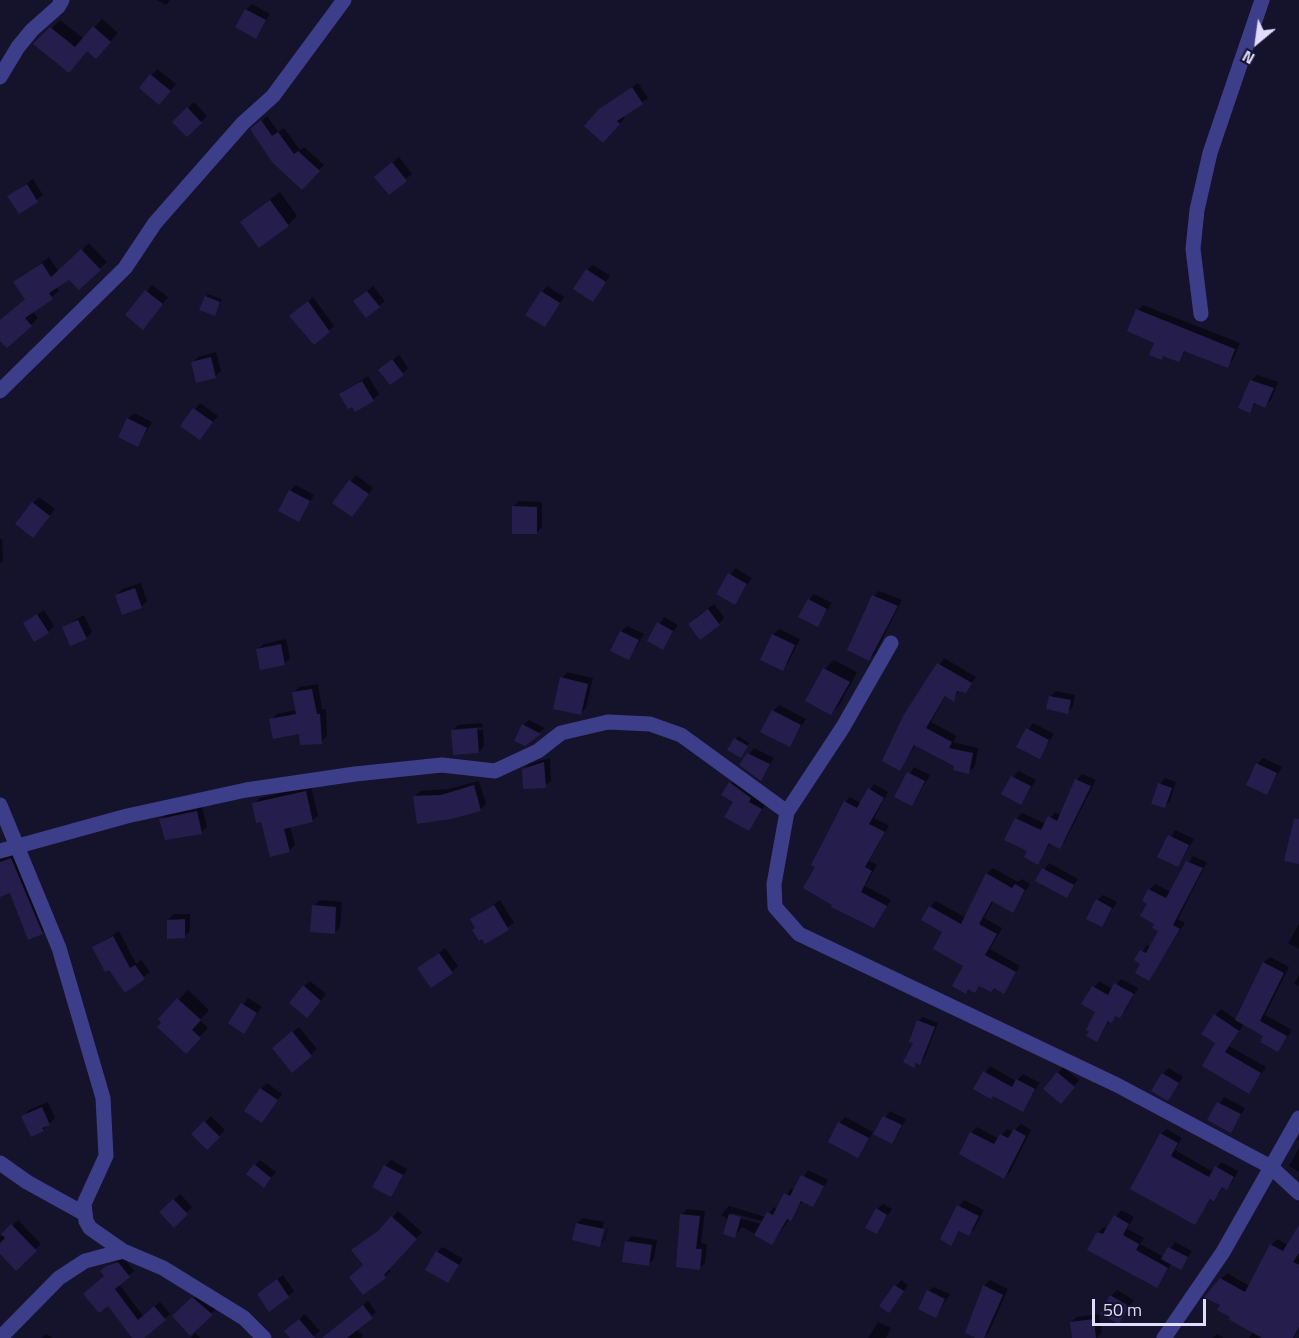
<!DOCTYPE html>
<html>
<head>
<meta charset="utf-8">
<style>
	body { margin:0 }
	#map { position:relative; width:1299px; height:1338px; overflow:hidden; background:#15122c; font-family:"Titillium Web",sans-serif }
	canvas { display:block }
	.north { position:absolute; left:1227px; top:12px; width:60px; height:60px; -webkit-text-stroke:4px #15122c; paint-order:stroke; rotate:209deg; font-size:16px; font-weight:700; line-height:24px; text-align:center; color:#dfdcff }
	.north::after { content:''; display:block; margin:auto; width:21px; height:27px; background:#dfdcff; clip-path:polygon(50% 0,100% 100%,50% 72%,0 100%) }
	.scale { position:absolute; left:1092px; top:1299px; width:114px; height:27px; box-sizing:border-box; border:3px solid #dfdcff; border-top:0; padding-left:8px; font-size:18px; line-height:21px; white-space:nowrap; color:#dfdcff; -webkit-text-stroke:4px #15122c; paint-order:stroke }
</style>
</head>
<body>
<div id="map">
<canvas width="1299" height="1338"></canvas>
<div class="north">N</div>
<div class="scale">50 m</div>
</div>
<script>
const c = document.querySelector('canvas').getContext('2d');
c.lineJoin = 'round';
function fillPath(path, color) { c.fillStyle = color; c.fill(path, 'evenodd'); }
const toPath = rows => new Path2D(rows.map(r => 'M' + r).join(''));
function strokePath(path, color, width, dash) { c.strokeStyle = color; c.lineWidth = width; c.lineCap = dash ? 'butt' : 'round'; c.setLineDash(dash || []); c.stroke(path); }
const shadow = toPath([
	[157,0,170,0,166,5],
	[252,4,270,14,256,37,246,10],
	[102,19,118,33,104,49,35,44,60,20,84,39],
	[157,69,176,84,165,97,141,88],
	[638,83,648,98,622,116,625,118,609,135,600,110],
	[194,102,207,116,187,135,174,122],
	[267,116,278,132,284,128,300,150,304,147,324,165,302,188,252,130],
	[399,157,412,174,389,193,382,171],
	[33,179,43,195,19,212,9,196],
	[280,192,297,216,288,225,242,222],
	[89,243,107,262,79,288,69,278,56,286,59,291,32,311,38,318,31,325,0,338,0,321,26,298,15,282,49,257,59,272],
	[593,265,610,276,593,300,587,270],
	[152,285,168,297,149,322,127,315],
	[373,286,385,301,379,306,361,296],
	[547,286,564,297,544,325,542,292],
	[208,294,222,299,215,314,206,297],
	[313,297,334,326,314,343,296,312],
	[1143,305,1240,343,1233,360,1227,366,1186,350,1179,360,1164,355,1161,358,1156,342,1138,310],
	[216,352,221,371,215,377,192,363,198,357],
	[399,355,408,368,403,373,386,365],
	[1257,375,1278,382,1271,400,1265,406,1256,403,1249,412,1251,381],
	[368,376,379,394,373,400,341,394],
	[200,403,218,416,200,438,182,425],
	[134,413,152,422,138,445,128,419],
	[356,475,373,488,352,515,335,502],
	[296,485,314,495,298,520,290,491],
	[39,497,55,509,39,530,33,503],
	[519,501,542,502,542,527,536,533,513,507],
	[0,539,2,539,3,560,0,563],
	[735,568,752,578,735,603,718,593],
	[141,583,147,601,141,607,116,595,122,589],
	[879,591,902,600,875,654,869,659,874,596],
	[814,594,832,603,818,625,809,600],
	[714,604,724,618,719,624,695,618],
	[44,610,54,626,48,632,24,624],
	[84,615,92,632,86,638,64,627],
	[664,617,678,625,662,648,649,640],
	[627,626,644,634,629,659,621,632],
	[779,629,800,639,788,663,783,669,762,659,773,635],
	[286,639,290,658,284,664,258,649,264,644],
	[944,658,976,677,966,691,960,690,953,700,946,695,931,722,957,736,953,742,978,748,975,766,969,772,916,744,900,769,905,717],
	[834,660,857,672,840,704,831,713,807,701,825,669],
	[567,672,593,678,586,708,580,714,562,678],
	[318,684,322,709,326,709,327,736,321,742,271,720,277,714,296,710,293,693,299,687],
	[1056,691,1075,695,1073,706,1067,712,1051,696],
	[779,705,806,719,789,745,773,711],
	[529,720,545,728,525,745,523,725],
	[482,723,483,727,457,729,457,732,483,730,484,746,479,752,452,731,458,725],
	[1033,723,1054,734,1039,757,1018,746],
	[738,736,749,743,743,754,729,750],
	[754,748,774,758,761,779,741,765],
	[550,758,551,781,545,786,523,770,529,764],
	[1263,758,1282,767,1266,793,1257,764],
	[914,767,930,775,912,805,896,796],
	[1018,771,1036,780,1021,803,1003,793],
	[1082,774,1096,780,1065,841,1059,847,1051,842,1037,863,1029,851,1016,819,1022,813,1046,824,1055,812,1061,815,1076,780],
	[735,778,766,804,748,830,735,802,723,795],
	[1165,778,1176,782,1170,801,1164,807,1160,784],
	[479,781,486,804,480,810,414,797,420,791,448,789],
	[874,784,888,792,874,818,889,826,869,861,877,865,865,886,891,900,874,926,817,867,845,802,850,797,861,803],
	[311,786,318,815,312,821,290,826,295,845,289,851,262,820,254,804,260,798],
	[202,806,207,827,201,832,161,820,166,814],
	[1175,830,1194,839,1178,865,1159,857],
	[19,851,50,925,42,933,10,891,0,895,0,859],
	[1193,856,1207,862,1178,919,1185,923,1149,979,1142,963,1136,960,1147,945,1151,947,1160,931,1149,903,1149,890,1155,884,1171,892],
	[1049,863,1078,879,1066,896,1037,880],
	[993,868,1018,882,1022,879,1030,884,1013,911,994,900,984,918,1002,928,990,949,1020,966,1004,992,995,987,981,985,975,991,969,988,965,992,965,965,930,907,936,901,966,918,987,873],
	[1103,895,1117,902,1102,925,1097,900],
	[319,900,342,902,340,927,334,933,314,906],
	[500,900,514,923,486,942,472,920],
	[174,914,190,914,190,931,184,937,168,920],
	[1299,924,1299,949,1288,943],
	[119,931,136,964,141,960,150,972,126,991,94,947],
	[445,948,458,966,452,972,419,968],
	[1270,957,1289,967,1265,1015,1292,1030,1278,1050,1265,1035,1244,1024,1229,1046,1266,1067,1249,1092,1217,1042,1215,1015,1221,1009,1237,1020,1264,962],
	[1299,975,1299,986,1294,984],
	[1121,979,1138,988,1125,1011,1110,1020,1097,1040,1097,1012,1083,1003,1099,981,1113,989],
	[310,981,326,994,313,1011,304,986],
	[188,990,209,1010,200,1020,208,1028,186,1052,160,1019],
	[248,998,262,1007,244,1032,230,1023],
	[923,1017,938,1023,924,1059,913,1066,918,1021],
	[299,1027,317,1049,292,1071,279,1043],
	[990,1066,1016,1081,1023,1074,1040,1083,1022,1110,994,1094,975,1088],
	[1063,1067,1079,1080,1066,1096,1058,1073],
	[1169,1068,1183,1077,1168,1099,1163,1074],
	[267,1083,282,1094,262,1121,261,1089],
	[1224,1097,1245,1108,1231,1131,1209,1120],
	[48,1102,55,1118,43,1130,23,1116,29,1110],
	[890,1111,906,1119,897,1136,891,1142,873,1132,858,1156,840,1123,845,1117,875,1133],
	[211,1116,225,1130,207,1148,193,1134],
	[1021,1124,1031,1130,1010,1172,1004,1178,971,1133,977,1127,999,1139,1007,1129,1013,1132],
	[1167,1129,1182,1138,1175,1150,1213,1172,1221,1162,1238,1171,1232,1183,1227,1188,1223,1186,1219,1194,1212,1198,1194,1223,1161,1134],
	[1299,1148,1299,1172,1289,1166],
	[260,1160,276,1172,264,1186,255,1165],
	[391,1160,407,1169,391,1195,385,1166],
	[808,1170,828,1180,812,1205,803,1201,772,1243,742,1227,735,1236,729,1220,721,1215,729,1206,766,1217,774,1207,778,1209,791,1188,795,1190],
	[732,1213,769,1223,768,1226,732,1216],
	[180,1194,192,1207,174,1225,161,1212],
	[964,1200,984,1210,975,1228,969,1234,961,1230,951,1244,959,1206],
	[883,1204,892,1209,876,1232,877,1209],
	[687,1209,705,1211,701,1243,707,1244,705,1263,699,1269,682,1214],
	[1121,1210,1134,1217,1127,1229,1144,1238,1140,1244,1164,1257,1175,1242,1192,1251,1181,1268,1172,1263,1157,1286,1089,1249,1098,1232,1104,1227,1108,1229],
	[398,1211,422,1232,389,1269,391,1271,363,1293,365,1265,359,1245,385,1226],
	[583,1218,604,1222,600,1240,603,1240,609,1224,605,1239,599,1245,577,1223],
	[18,1220,41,1244,16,1268,0,1252,0,1237],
	[1299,1229,1299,1329,1294,1338,1249,1338,1253,1332,1222,1305,1221,1279,1227,1273,1249,1286,1271,1245,1277,1239,1288,1245],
	[632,1236,657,1240,654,1259,648,1264,626,1242],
	[443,1247,463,1259,448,1282,437,1252],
	[124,1258,134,1271,119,1284,143,1316,160,1302,170,1314,142,1338,133,1338,106,1276,106,1266],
	[283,1275,294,1291,288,1296,258,1294],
	[901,1280,908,1285,889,1311,881,1306],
	[990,1280,1008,1289,988,1334,979,1338,977,1311,974,1309,984,1286],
	[933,1287,950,1294,936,1316,927,1293],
	[1117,1290,1134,1300,1118,1322,1111,1296],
	[199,1293,217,1308,190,1334,174,1316],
	[368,1301,376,1312,357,1329,363,1336,361,1338,325,1338],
	[305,1314,320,1331,312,1338,292,1338,292,1326],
	[1099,1314,1102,1333,1097,1338,1074,1338,1071,1322,1077,1317],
	[878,1322,891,1328,886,1338,868,1338],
	[195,1333,200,1338,191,1338],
	[46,1334,53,1338,42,1338],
	[1217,1334,1224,1338,1213,1338]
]);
const building = toPath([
	[245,9,266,20,256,39,235,27],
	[93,26,111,42,96,59,87,51,69,73,33,44,50,27,75,47],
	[150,74,171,91,159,105,139,88],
	[632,87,643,104,617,121,620,124,603,143,584,126,599,109],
	[187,107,202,123,187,137,172,122],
	[261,120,272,136,278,132,294,154,298,151,320,171,302,190,272,162,250,129],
	[392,162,407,181,389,195,374,177],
	[27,184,38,202,19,214,7,196],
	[270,200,289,226,259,248,240,222],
	[81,249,101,270,79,290,69,280,49,293,53,299,25,318,32,326,7,348,0,341,0,320,25,299,13,282,42,263,51,277],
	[586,269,606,282,593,302,573,289],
	[145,290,163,304,143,330,125,315],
	[367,291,380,307,366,318,353,301],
	[541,291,560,303,545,327,525,315],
	[205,296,220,302,215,316,199,310],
	[308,301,330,332,314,345,289,316],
	[1136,309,1235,349,1228,368,1184,351,1179,362,1163,356,1162,360,1149,355,1154,343,1127,331],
	[211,357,216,378,196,383,191,362],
	[392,359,404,375,390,385,378,370],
	[1250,380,1274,388,1265,408,1254,403,1250,413,1238,408],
	[362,381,374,401,355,412,352,407,348,409,339,394],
	[193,408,213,422,200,440,180,426],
	[127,418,147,428,138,447,118,437],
	[349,480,369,494,352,517,332,503],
	[289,490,310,501,299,522,278,511],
	[32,502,50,516,33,538,15,524],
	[512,506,537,507,537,534,512,534],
	[728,573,747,584,735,605,716,594],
	[135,588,142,608,122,615,115,595],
	[872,595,898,606,869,661,847,650],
	[808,599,827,609,818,627,798,617],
	[708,609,720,625,700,640,688,624],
	[37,614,49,633,34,642,23,623],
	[78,620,87,639,70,646,62,627],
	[657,622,673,631,663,650,647,641],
	[620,631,639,640,629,660,610,651],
	[772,634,795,645,783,671,760,660],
	[281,644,285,665,260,670,256,649],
	[937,663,972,683,966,693,957,691,954,702,945,696,926,728,952,742,949,748,973,753,969,774,953,770,954,766,914,745,900,771,882,761,903,716],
	[823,668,850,682,831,715,805,701],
	[560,677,588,684,581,715,553,709],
	[312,689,317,714,320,714,322,744,300,745,299,734,273,739,269,719,296,714,292,692],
	[1049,696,1071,700,1068,714,1046,709],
	[772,710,801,725,790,747,760,732],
	[522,724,541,734,525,746,514,741],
	[477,728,479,753,453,755,451,730],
	[1026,728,1049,740,1040,759,1016,747],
	[734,738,748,746,741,758,727,750],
	[747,753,770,764,761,781,739,765],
	[544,762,546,788,523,789,522,769],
	[1256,763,1277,773,1267,795,1246,785],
	[907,772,925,781,912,806,894,797],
	[1011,776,1031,786,1021,805,1001,794],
	[1075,779,1091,786,1060,849,1049,843,1038,865,1024,857,1027,851,1004,840,1015,818,1041,830,1048,816,1057,821],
	[729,782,751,798,749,802,762,809,749,831,724,817,733,802,721,795],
	[1158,783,1172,788,1165,808,1151,804],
	[474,785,481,811,451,819,417,824,413,796,441,795],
	[868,788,884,798,869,824,885,832,865,867,872,871,861,892,887,906,874,928,831,907,832,905,803,888,815,867,811,865,844,801,857,808],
	[306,791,313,822,284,829,290,852,270,857,261,822,256,823,252,803],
	[197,811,202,834,165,840,159,819],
	[1294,819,1299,819,1299,864,1284,861],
	[1168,835,1189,845,1178,867,1157,857],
	[11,858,43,934,28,940,10,893,0,897,0,862],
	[1186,861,1203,868,1173,925,1180,929,1149,981,1135,973,1140,964,1134,960,1140,950,1146,953,1158,931,1152,928,1154,924,1140,916,1147,904,1142,901,1148,889,1166,898],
	[1042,868,1074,885,1067,898,1035,881],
	[986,873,1012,888,1015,884,1025,890,1013,913,992,901,979,924,997,934,985,955,1016,972,1004,994,994,988,991,992,979,986,975,993,968,989,966,994,952,986,963,966,933,949,942,932,921,920,929,906,961,924],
	[1096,899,1112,908,1102,927,1086,919],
	[312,905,336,907,335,934,310,932],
	[494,905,509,930,485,944,482,939,479,941,472,930,475,928,470,919],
	[185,919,185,938,167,939,167,920],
	[113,936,130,968,135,965,145,979,125,993,109,970,105,972,92,947],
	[439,953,453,973,431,988,417,968],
	[1263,962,1284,973,1260,1021,1287,1036,1278,1052,1260,1042,1263,1036,1235,1020],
	[1114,983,1134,994,1120,1018,1115,1016,1112,1023,1108,1021,1097,1042,1086,1036,1089,1032,1086,1030,1095,1012,1081,1004,1092,986,1108,995],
	[303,985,321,1001,307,1018,289,1003],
	[177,998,201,1020,192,1030,201,1038,186,1054,157,1027,161,1023,158,1019],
	[241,1003,257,1013,244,1034,228,1023],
	[1214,1014,1239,1031,1225,1052,1261,1073,1249,1094,1202,1066,1215,1043,1201,1034],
	[917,1020,935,1027,920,1065,916,1063,914,1068,903,1062,913,1043,909,1042],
	[292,1031,312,1056,292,1073,272,1048],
	[983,1071,1012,1087,1016,1079,1035,1089,1023,1112,993,1096,991,1099,973,1089],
	[1057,1072,1075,1087,1061,1104,1043,1089],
	[1162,1073,1179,1083,1168,1101,1151,1091],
	[260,1088,278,1100,262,1123,244,1111],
	[1217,1102,1241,1114,1231,1133,1207,1120],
	[42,1107,50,1125,42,1128,44,1131,31,1137,21,1116],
	[883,1116,902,1125,892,1144,873,1134],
	[204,1121,220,1137,207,1150,191,1134],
	[838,1122,869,1138,858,1158,828,1142],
	[1014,1129,1026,1136,1004,1179,959,1154,970,1132,994,1144,1000,1134,1008,1138],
	[1160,1133,1178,1143,1171,1156,1209,1177,1215,1166,1234,1177,1227,1190,1222,1187,1214,1201,1210,1199,1195,1225,1130,1189],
	[254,1164,271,1178,264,1188,246,1174],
	[384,1165,403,1175,391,1197,372,1187],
	[801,1175,824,1186,813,1207,801,1201,791,1221,787,1219,772,1245,754,1235,767,1212,773,1215,784,1193,790,1196],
	[173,1199,188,1214,174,1228,159,1212],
	[957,1205,979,1216,969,1236,959,1231,951,1246,940,1239],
	[876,1208,887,1215,877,1234,865,1228],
	[680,1214,700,1216,696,1249,702,1249,700,1270,676,1267],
	[729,1214,741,1217,735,1238,723,1234],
	[1114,1215,1129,1224,1123,1235,1139,1244,1136,1250,1168,1268,1157,1288,1087,1250,1097,1232,1103,1234],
	[391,1216,417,1239,384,1275,386,1278,363,1295,349,1277,363,1265,351,1250,379,1230],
	[576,1223,604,1229,600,1247,572,1240],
	[11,1224,37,1251,16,1271,0,1254,0,1243,5,1238,1,1234],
	[1299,1225,1299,1253,1293,1262,1299,1265,1299,1327,1293,1338,1262,1338,1228,1319,1230,1317,1217,1310,1220,1305,1204,1297,1220,1278,1245,1292,1270,1244,1283,1251],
	[625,1241,652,1245,649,1266,622,1262],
	[1168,1247,1188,1257,1181,1270,1161,1259],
	[436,1251,459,1265,448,1283,425,1270],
	[118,1262,130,1277,115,1289,138,1320,154,1306,166,1320,144,1338,132,1338,108,1306,99,1313,83,1294,104,1276,100,1271,106,1266],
	[277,1279,289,1297,269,1312,257,1294],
	[894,1285,904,1291,889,1313,879,1306],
	[983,1285,1003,1295,984,1338,976,1338,965,1333],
	[927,1290,945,1299,936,1318,918,1309],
	[1110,1295,1129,1306,1119,1324,1100,1314],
	[192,1297,213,1315,190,1336,172,1316],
	[363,1305,373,1318,347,1338,322,1338],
	[299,1319,315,1338,290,1338,284,1331],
	[1094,1319,1096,1338,1072,1338,1070,1322]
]);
const minor = toPath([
	[0,77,18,47,32,30,58,7,62,0],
	[1201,314,1193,249,1197,210,1210,153,1262,0],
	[0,391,125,268,155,223,243,123,273,96,344,0],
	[891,643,843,727,787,812,774,884,775,907,799,934,1117,1085,1271,1167,1299,1193],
	[0,805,59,948,103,1098,106,1156,84,1204,86,1221,90,1228,123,1251,163,1268,244,1318,264,1338],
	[0,851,127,816,246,790,355,774,442,765,495,771,538,751,561,733,608,722,650,724,681,735,787,812],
	[0,1163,27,1182,83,1213],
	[0,1338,59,1278,85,1261,123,1251],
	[1164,1338,1223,1252,1299,1118]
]);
fillPath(shadow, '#0007');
fillPath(building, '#251e4c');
strokePath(minor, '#3d3e8a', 15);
</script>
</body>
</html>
